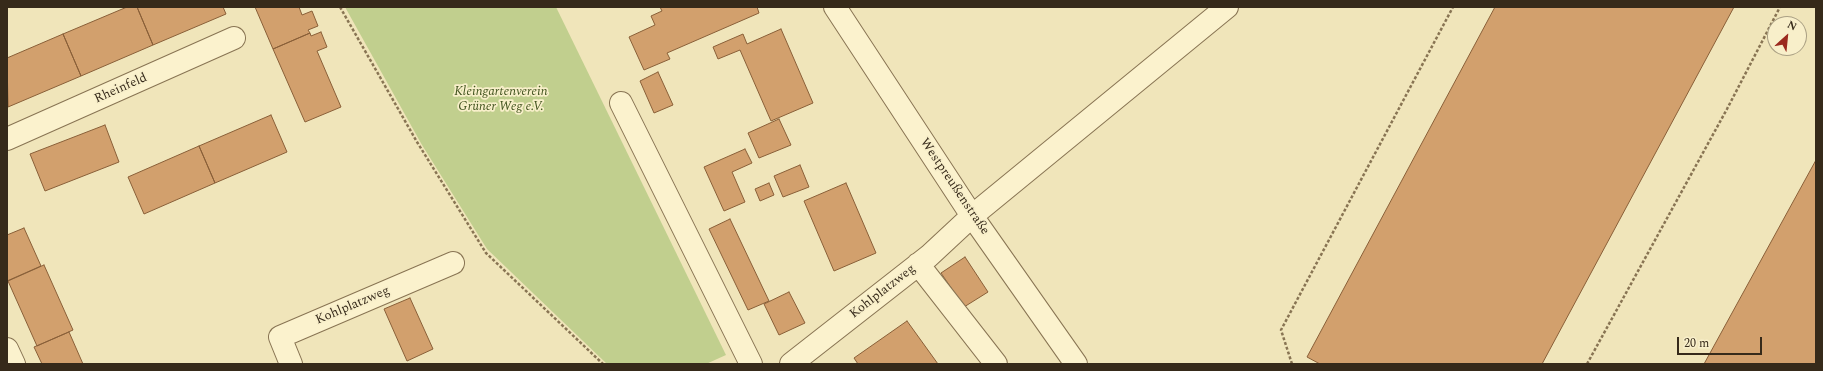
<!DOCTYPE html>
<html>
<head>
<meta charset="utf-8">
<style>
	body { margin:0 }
	#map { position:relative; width:1823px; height:371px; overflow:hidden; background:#f0e5ba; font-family:Spectral,serif }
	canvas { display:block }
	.frame { position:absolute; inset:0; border:8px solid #362a1a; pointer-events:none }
	.north { position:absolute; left:1767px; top:16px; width:40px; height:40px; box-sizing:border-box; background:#f8efca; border:1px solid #aaa084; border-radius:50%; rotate:27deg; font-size:11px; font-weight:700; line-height:16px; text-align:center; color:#362a1a }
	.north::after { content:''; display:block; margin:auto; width:14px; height:18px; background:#9b2a1f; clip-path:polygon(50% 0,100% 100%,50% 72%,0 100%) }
	.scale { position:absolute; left:1677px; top:337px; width:85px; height:18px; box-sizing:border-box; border:2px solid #362a1a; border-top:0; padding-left:5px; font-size:12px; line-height:14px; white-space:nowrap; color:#362a1a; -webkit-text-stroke:3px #f8efca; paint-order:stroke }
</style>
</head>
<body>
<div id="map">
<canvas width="1823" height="371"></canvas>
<div class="frame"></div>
<div class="north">N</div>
<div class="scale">20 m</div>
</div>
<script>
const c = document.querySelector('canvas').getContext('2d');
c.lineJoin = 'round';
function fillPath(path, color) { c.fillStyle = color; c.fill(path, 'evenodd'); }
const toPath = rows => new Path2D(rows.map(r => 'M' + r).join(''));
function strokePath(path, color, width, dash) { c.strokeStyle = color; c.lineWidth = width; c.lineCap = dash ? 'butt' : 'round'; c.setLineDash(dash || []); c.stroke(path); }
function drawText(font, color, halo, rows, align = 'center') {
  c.font = font + ' Spectral,serif'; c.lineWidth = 3.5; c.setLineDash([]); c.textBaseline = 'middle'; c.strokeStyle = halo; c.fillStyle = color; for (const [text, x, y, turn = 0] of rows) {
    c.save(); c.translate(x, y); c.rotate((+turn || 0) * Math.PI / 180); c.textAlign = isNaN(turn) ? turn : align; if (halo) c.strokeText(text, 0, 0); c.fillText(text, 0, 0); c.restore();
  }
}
const green = toPath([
	[345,7,556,7,726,355,706,364,607,364,487,249,422,145]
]);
const building = toPath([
	[127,7,137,7,153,45,81,76,63,34,127,7],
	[137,7,223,7,226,14,153,45,137,7],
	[255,7,299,7,302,15,312,11,318,26,308,30,310,33,273,49,255,7],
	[660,7,757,7,759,13,667,53,670,59,644,70,629,37,655,25,651,16,662,11,660,7],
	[1495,7,1734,7,1542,364,1320,364,1307,357,1495,7],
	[781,29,813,103,771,121,740,50,718,59,713,47,743,34,747,44,781,29],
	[321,32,327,47,317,51,341,107,305,122,273,49,310,33,311,36,321,32],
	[63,34,81,76,8,107,7,58,63,34],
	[658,72,673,105,654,113,640,81,658,72],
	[271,115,287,152,215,183,199,146,271,115],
	[779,119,791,145,759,158,748,133,779,119],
	[105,125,119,162,45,191,30,154,105,125],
	[199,146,215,183,144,214,128,177,199,146],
	[745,149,752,163,732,172,745,202,724,211,704,167,745,149],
	[1816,160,1816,364,1704,364,1816,160],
	[800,165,809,187,783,197,774,176,800,165],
	[769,183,774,195,760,201,755,189,769,183],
	[846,183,876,253,834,271,804,201,846,183],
	[730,219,769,301,748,310,709,229,730,219],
	[24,228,41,266,7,281,7,235,24,228],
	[965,257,988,292,964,307,941,273,965,257],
	[44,265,73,330,37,346,8,281,44,265],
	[789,292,805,323,779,335,764,304,789,292],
	[410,298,433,349,407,361,384,309,410,298],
	[907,321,938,364,858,364,854,358,907,321],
	[69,332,83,364,42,364,34,347,69,332]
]);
const path = toPath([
	[340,7,417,142,486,253,603,364],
	[1292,364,1281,330,1453,7],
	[1587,364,1727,109,1780,7]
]);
const minor = toPath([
	[835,7,972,216,1076,364],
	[621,103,751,364],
	[7,139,234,38],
	[918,264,996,364],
	[7,349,14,364],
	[291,364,280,337,453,263],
	[791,364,929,256,972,216,1227,7]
]);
const streetNames = [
	["Rheinfeld",121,89,-24],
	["Westpreußenstraße",954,187,56],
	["Kohlplatzweg",883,292,-38],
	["Kohlplatzweg",353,306,-23]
];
const parkNames = [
	["Kleingartenverein",501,92],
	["Grüner Weg e.V.",501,107]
];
fillPath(green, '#c1cf8e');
fillPath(building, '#d2a06d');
strokePath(building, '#895f38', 1);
strokePath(minor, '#887453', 24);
strokePath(path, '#887453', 2.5, [3, 2]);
strokePath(minor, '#fbf2cd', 22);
drawText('13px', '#362a1a', '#f8efca', streetNames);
drawText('italic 13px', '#42541f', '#f8efca', parkNames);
</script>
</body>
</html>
